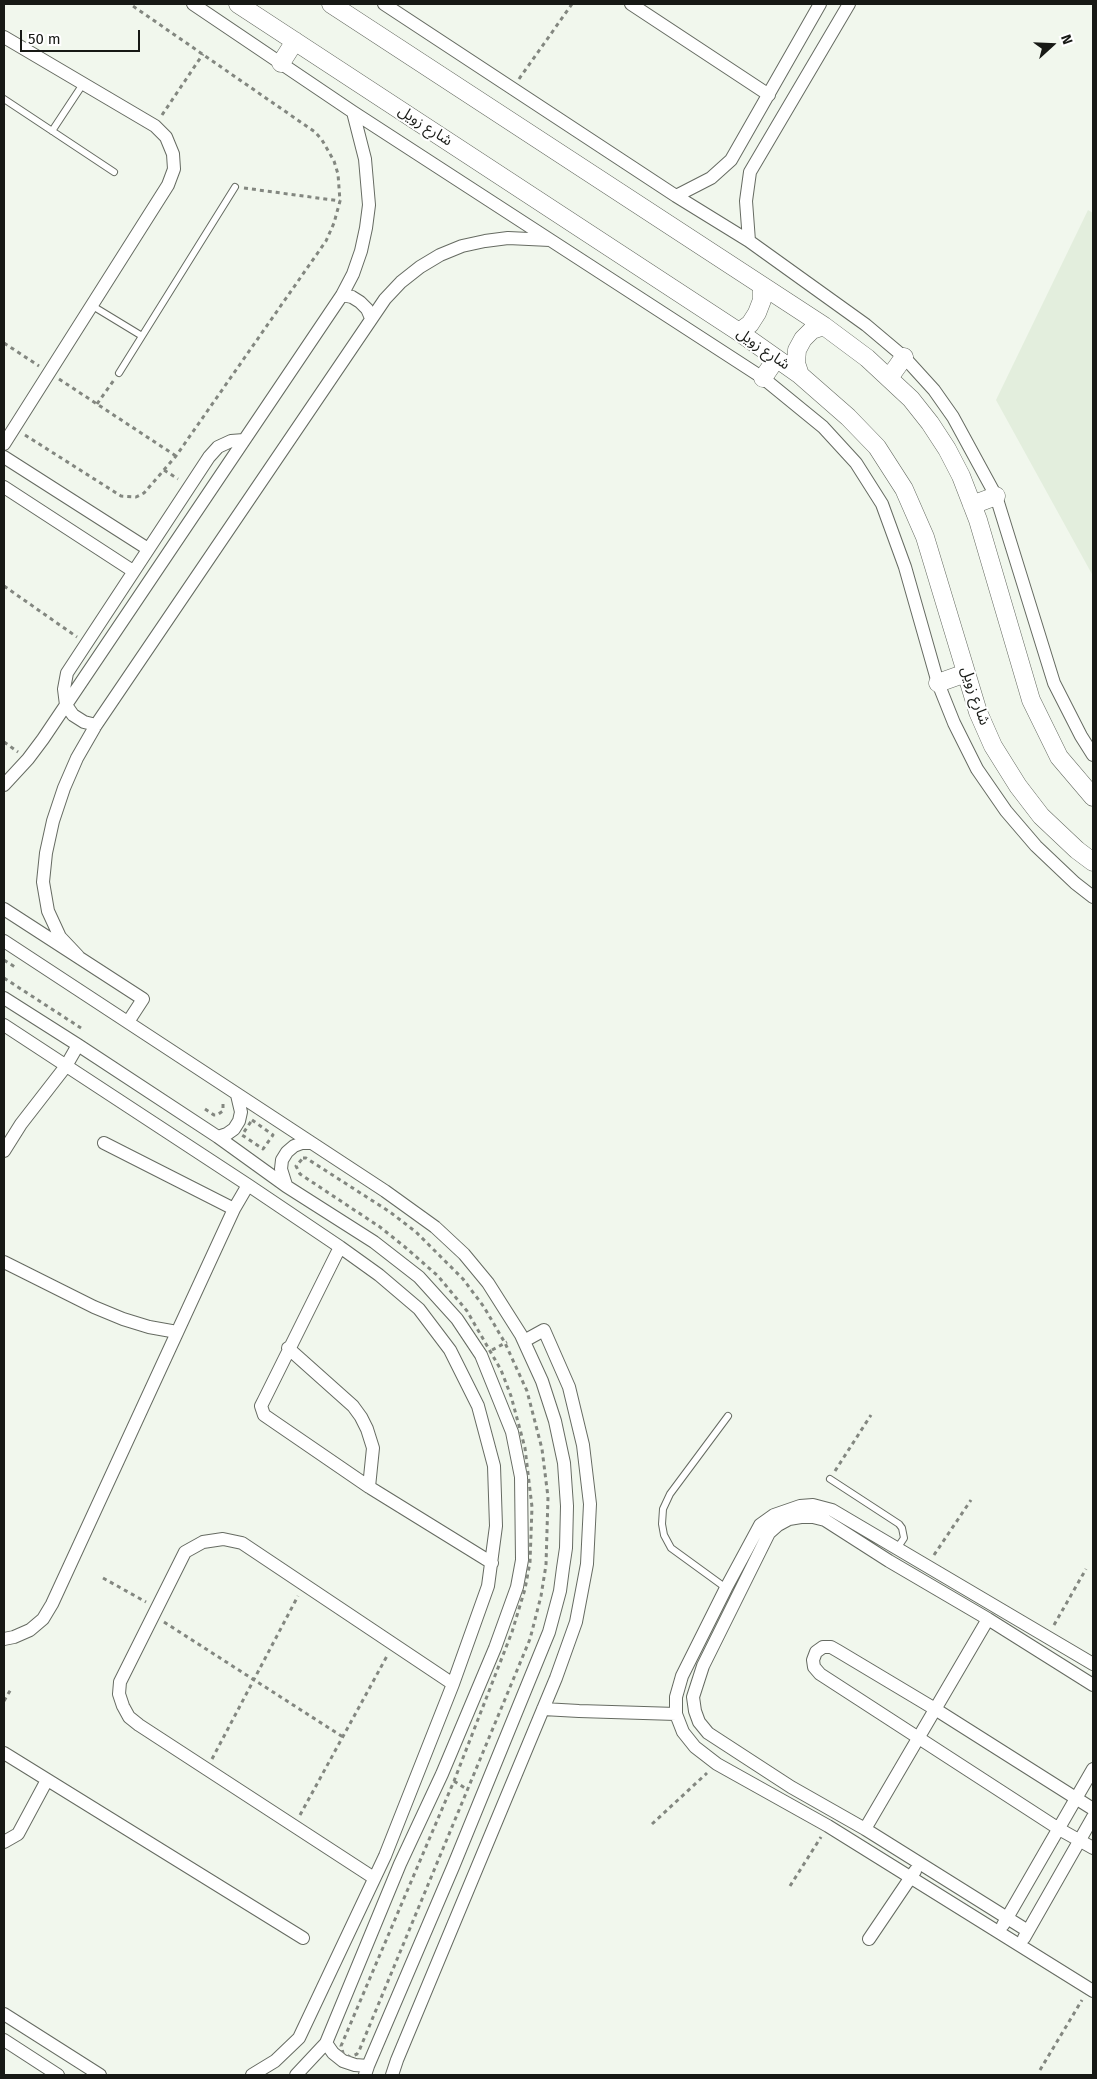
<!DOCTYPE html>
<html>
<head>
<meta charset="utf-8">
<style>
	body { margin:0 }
	#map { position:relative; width:1097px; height:2079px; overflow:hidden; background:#f1f7ed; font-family:"Fira Sans",sans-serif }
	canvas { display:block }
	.frame { position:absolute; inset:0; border:5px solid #171915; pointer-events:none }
	.north { position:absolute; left:1027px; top:20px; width:50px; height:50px; -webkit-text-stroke:4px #fff; paint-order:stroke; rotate:70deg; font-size:14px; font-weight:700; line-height:20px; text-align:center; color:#171915 }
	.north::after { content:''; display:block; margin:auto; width:18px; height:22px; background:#171915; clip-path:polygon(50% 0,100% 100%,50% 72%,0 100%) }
	.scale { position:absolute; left:20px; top:30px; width:120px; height:22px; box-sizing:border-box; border:2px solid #171915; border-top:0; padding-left:6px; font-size:15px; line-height:18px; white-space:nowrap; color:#171915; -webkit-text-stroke:4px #fff; paint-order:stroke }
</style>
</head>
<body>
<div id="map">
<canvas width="1097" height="2079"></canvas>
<div class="frame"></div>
<div class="north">N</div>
<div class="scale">50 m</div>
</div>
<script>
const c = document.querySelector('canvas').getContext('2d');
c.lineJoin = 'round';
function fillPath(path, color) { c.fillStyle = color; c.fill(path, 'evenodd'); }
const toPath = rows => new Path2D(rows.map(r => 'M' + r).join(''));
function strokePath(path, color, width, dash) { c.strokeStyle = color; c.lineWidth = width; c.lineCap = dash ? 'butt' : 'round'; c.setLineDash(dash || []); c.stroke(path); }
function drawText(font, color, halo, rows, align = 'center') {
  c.font = font + ' "Fira Sans","Noto Sans Arabic",sans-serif'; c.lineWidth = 4; c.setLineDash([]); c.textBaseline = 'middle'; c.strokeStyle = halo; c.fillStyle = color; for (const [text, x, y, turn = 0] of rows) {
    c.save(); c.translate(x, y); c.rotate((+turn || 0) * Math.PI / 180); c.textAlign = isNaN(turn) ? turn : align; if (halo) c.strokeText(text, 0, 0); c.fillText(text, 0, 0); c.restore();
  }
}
const built = toPath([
	[1088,210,1093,213,1093,576,996,400]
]);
const path = toPath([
	[519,79,572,4],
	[162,115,203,54],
	[244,188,340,201],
	[4,343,39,366],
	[59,379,176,456],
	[97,404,114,380],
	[25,435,121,496,136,497,144,493,176,456,326,241,334,223,340,201,338,174,334,161,322,140,315,132,130,4],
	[164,470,178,479],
	[4,586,77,637],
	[4,742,18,752],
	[4,960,15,967],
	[4,978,81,1028],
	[205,1109,214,1115,217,1115,223,1111,223,1104],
	[252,1120,273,1135,263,1149,242,1135,252,1120],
	[303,1158,306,1158,390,1212,416,1232,463,1279,484,1307,505,1343,527,1391,542,1449,548,1497,546,1565,541,1596,530,1639,359,2051,357,2054,350,2057,343,2053,341,2046,454,1781,512,1632,525,1589,530,1562,532,1507,525,1448,511,1396,501,1370,467,1311,438,1276,405,1247,380,1227,300,1174,296,1166,303,1158],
	[492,1350,507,1342],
	[835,1471,871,1415],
	[934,1555,971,1500],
	[103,1578,146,1602],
	[164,1622,343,1737],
	[1054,1625,1086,1569],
	[4,1701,11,1689],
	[212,1759,298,1596],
	[454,1781,468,1790],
	[300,1815,387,1656],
	[652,1824,707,1773],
	[790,1886,821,1837],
	[1040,2070,1082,2000]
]);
const service = toPath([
	[4,99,114,172],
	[52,131,83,84],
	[91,305,142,336],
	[119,373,235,187],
	[830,1479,899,1524,902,1528,904,1538,898,1547],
	[726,1588,671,1548,664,1535,662,1524,663,1509,670,1494,728,1416]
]);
const minor = toPath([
	[193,4,353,112,763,378,823,427,856,463,882,504,905,567,938,683,954,723,977,769,1006,811,1036,846,1075,883,1093,897],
	[384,4,676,196,749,241,866,325,904,357,934,390,953,417,996,496,1054,683,1081,736,1093,755],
	[631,4,769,95],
	[4,37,155,126,166,137,173,154,174,169,168,185,4,444],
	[676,196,711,178,731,160,820,4],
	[749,241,746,201,750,172,849,4],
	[342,295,352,297,360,302,367,309,371,318],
	[4,457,148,549],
	[4,487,133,571],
	[96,725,84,722,73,715,66,705,64,689,67,673,209,457,218,447,231,441,244,440],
	[4,785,28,759,43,739,342,295,353,274,361,251,366,228,369,205,365,159,353,112],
	[4,909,143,999,128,1022],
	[4,941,385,1191,435,1227,464,1254,488,1283,521,1335,542,1381,555,1421,564,1463,567,1506,566,1548,563,1568,560,1591,549,1632,453,1867,368,2066,365,2075],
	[78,956,60,937,48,911,43,882,46,853,53,821,64,788,77,758,96,725,385,299,401,282,420,267,440,255,462,246,485,241,508,238,550,240],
	[4,998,78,1045,218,1137,286,1186,374,1242,419,1277,457,1319,481,1355,512,1432,521,1477,522,1560,517,1587,495,1648,442,1774,400,1864,326,2043,296,2075],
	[4,1025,248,1185,340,1247,379,1275,419,1309,450,1350,478,1406,494,1466,496,1526,488,1586,453,1684,385,1856,299,2038,275,2061,252,2075],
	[218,1137,227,1134,234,1129,239,1121,241,1112,237,1095],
	[104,1143,234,1209],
	[4,1151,21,1124,66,1066,78,1045],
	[286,1185,281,1169,282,1160,287,1152,294,1146,302,1143,311,1143],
	[340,1247,264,1400,261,1406,264,1415,369,1487,492,1563],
	[4,1262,94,1307,123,1319,149,1327,177,1332],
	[288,1348,353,1406,361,1417,367,1429,373,1448,369,1487],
	[4,1639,14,1637,30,1630,43,1619,52,1604,234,1209,248,1185],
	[1093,1664,832,1510,813,1505,800,1506,774,1515,760,1525,726,1588,682,1676,676,1697,676,1714,683,1732,695,1747,717,1764,828,1826,1093,1991],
	[543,1709,579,1711,676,1714],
	[4,1753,303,1938],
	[1093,1809,935,1709,838,1651,831,1647,823,1647,816,1652,813,1660,814,1667,820,1674,1059,1829,1093,1848],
	[865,1829,988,1619],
	[4,1842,18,1834,47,1780],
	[374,1878,139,1725,129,1717,123,1706,119,1694,120,1682,185,1552,203,1542,223,1539,242,1543,453,1684],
	[1003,1925,1093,1769],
	[1028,1931,865,1829,791,1787,708,1733,699,1722,695,1711,693,1697,703,1666,769,1533,778,1525,789,1519,801,1517,813,1517,825,1520,889,1561,988,1619,1093,1685],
	[1024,1938,1093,1817],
	[869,1939,915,1871],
	[4,2014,100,2075],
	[4,2040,58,2075],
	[326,2043,333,2053,343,2061,355,2065,368,2066],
	[392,2075,397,2060,556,1678,576,1622,587,1564,590,1504,583,1445,569,1387,544,1330,524,1341]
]);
const secondary = toPath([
	[238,4,739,332,800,375,848,417,877,447,904,489,925,537,978,712,993,746,1018,786,1041,816,1077,850,1093,862],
	[331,4,824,326,867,358,911,399,930,423,947,449,961,476,978,520,1031,700,1059,757,1093,797],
	[281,63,295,41],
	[739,332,750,324,757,313,762,300,762,287],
	[800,375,796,363,797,350,803,339,812,330,824,326],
	[763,378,776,359],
	[889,378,904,357],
	[972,505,996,496],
	[938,683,966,673]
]);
const streetNames = [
	["شارع زويل",425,126,33],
	["شارع زويل",763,349,35],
	["شارع زويل",975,696,71]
];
fillPath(built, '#e3eedd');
strokePath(service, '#666b62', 8);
strokePath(minor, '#666b62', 14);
strokePath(secondary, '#666b62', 19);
strokePath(path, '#838780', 3, [4, 4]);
strokePath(service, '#fff', 6);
strokePath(minor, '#fff', 12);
strokePath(secondary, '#fff', 18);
drawText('15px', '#171915', '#fff', streetNames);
</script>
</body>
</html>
